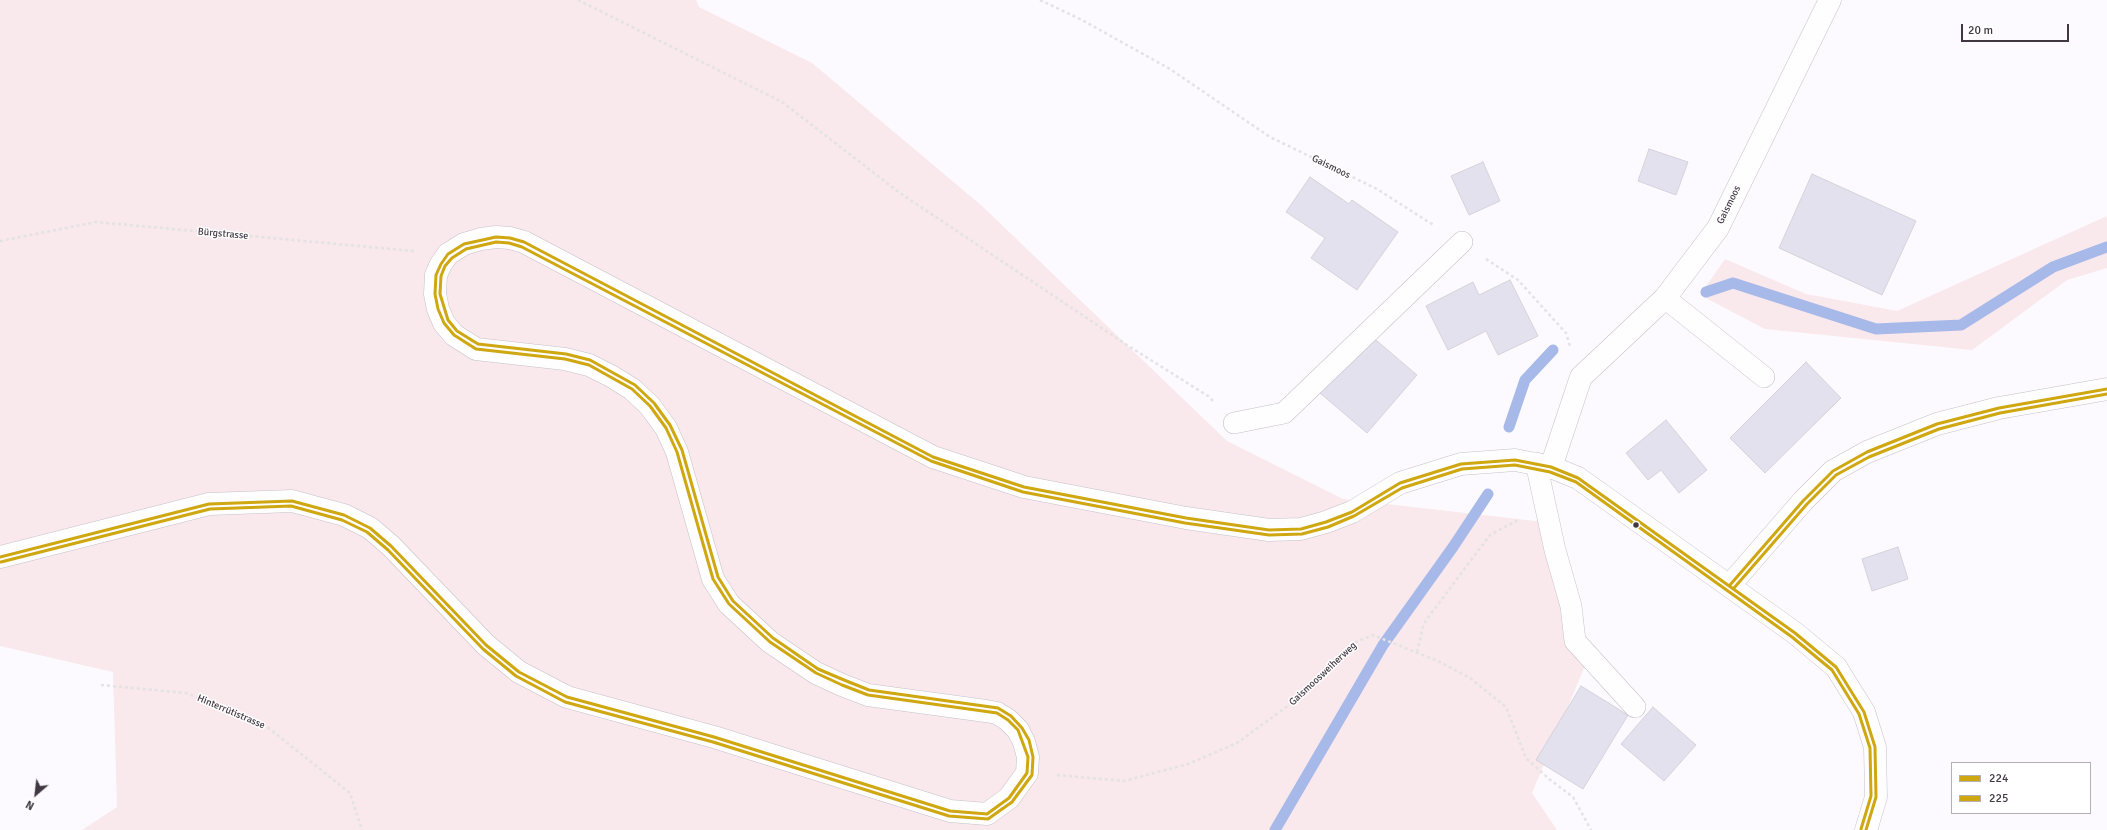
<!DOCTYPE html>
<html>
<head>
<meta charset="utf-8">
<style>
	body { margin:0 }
	#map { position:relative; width:2107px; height:830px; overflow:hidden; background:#fcfafe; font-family:Signika,sans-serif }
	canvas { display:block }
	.legend { position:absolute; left:1951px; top:762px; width:140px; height:52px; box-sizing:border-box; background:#fff; border:1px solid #b3afb3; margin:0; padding:5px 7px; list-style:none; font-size:12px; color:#403742 }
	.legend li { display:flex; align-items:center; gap:8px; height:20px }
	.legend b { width:20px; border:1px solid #b3afb3 }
	.north { position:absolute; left:16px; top:774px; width:40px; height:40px; -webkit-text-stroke:3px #fff; paint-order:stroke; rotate:208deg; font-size:11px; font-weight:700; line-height:16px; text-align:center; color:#403742 }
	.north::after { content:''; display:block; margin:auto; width:14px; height:18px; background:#403742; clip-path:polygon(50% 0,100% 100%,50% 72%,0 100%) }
	.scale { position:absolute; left:1961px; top:24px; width:108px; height:18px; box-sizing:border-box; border:2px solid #403742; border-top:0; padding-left:5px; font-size:12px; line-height:14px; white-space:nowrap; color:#403742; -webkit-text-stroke:3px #fff; paint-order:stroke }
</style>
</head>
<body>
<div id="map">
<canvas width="2107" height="830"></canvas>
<ul class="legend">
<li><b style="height:5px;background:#cfa710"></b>224</li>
<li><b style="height:5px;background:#cfa710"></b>225</li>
</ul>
<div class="north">N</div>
<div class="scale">20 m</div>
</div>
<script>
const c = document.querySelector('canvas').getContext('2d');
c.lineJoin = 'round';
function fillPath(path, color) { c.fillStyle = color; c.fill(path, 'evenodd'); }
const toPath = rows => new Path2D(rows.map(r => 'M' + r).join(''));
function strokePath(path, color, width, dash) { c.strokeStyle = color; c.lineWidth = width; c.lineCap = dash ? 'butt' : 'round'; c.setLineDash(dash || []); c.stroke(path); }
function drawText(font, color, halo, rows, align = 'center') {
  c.font = font + ' Signika,sans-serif'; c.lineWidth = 3; c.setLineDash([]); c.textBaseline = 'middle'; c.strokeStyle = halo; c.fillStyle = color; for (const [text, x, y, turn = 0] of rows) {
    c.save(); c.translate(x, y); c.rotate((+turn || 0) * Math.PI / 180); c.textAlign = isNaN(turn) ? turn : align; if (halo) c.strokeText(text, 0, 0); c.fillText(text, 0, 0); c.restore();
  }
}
const green = toPath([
	[0,0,696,0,699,7,812,63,982,206,1227,441,1343,499,1544,522,1589,656,1532,793,1557,830,82,830,117,807,113,672,0,646],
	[2107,216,2107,268,2067,280,1972,350,1765,329,1700,295,1725,259,1806,294,1897,311]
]);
const stream = toPath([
	[1706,292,1733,283,1876,329,1961,325,2053,267,2107,247],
	[1509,427,1525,380,1553,350],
	[1275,830,1383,645,1453,547,1488,494]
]);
const building = toPath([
	[1649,149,1688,162,1676,195,1638,181,1649,149],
	[1483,162,1500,201,1469,215,1451,176,1483,162],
	[1812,174,1916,221,1882,295,1779,248,1812,174],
	[1310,177,1349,204,1352,200,1398,232,1357,290,1311,258,1325,238,1286,212,1310,177],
	[1510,280,1538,336,1498,355,1486,331,1448,350,1426,306,1473,282,1479,295,1510,280],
	[1370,335,1417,375,1367,433,1320,393,1370,335],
	[1806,362,1841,398,1765,473,1730,438,1806,362],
	[1666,420,1707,470,1679,493,1661,470,1648,480,1626,453,1666,420],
	[1898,547,1908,579,1872,591,1862,559,1898,547],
	[1581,686,1628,715,1583,789,1536,760,1581,686],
	[1653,707,1696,745,1664,781,1621,744,1653,707]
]);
const path = toPath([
	[578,0,782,102,900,193,1127,345,1208,396,1214,402],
	[1040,0,1082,20,1170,69,1270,137,1377,189,1435,226],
	[0,241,96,222,414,251],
	[1486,259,1518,280,1566,333,1570,346],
	[1417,652,1424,623,1490,535,1518,520],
	[101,685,186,693,266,726,350,793,362,830],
	[1057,775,1124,781,1188,764,1237,743,1300,697,1356,642,1373,635,1440,662,1470,678,1506,707,1526,758,1549,779,1573,797,1591,830]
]);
const service = toPath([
	[1665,298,1764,377],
	[1234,423,1284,413,1462,242],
	[1536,463,1555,550,1571,606,1575,641,1635,707]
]);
const minor = toPath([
	[1551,467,1581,377,1665,298,1718,228,1830,0]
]);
const tertiary = toPath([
	[0,557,209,504,292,501,344,515,370,528,391,546,486,645,519,672,567,697,714,737,950,811,987,814,1009,798,1027,773,1028,757,1024,742,1018,730,1008,720,997,713,986,711,868,695,842,685,816,673,770,642,729,604,713,579,677,452,666,428,650,406,632,389,611,376,589,365,565,359,476,349,454,335,444,323,438,309,435,294,436,275,441,264,448,254,464,244,481,239,496,237,510,238,524,242,933,457,1024,487,1186,518,1269,530,1301,529,1326,522,1352,512,1400,483,1461,464,1515,460,1551,467,1578,478,1795,633,1836,667,1864,712,1875,747,1876,797,1866,830],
	[1730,585,1803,501,1833,471,1867,452,1937,424,1999,408,2107,389]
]);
const bus1 = toPath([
	[0,557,209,504,292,501,344,515,370,528,391,546,486,645,519,672,567,697,714,737,950,811,987,814,1009,798,1027,773,1028,757,1018,730,1008,720,997,713,868,695,842,685,816,673,770,642,729,604,713,579,677,452,666,428,650,406,632,389,589,365,565,359,476,349,454,335,444,323,438,309,435,294,436,275,441,264,448,254,464,244,496,237,510,238,524,242,933,457,1024,487,1186,518,1269,530,1301,529,1326,522,1352,512,1400,483,1461,464,1515,460,1551,467,1578,478,1795,633,1836,667,1864,712,1875,747,1876,797,1866,830],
	[1730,585,1803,501,1833,471,1867,452,1937,424,1999,408,2107,389]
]);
const bus2 = toPath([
	[1,562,210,509,291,506,342,520,367,532,388,550,483,649,516,676,565,702,713,742,949,816,988,819,1012,802,1032,775,1033,757,1029,740,1022,728,1011,716,998,708,869,690,844,680,818,669,773,638,733,601,718,577,682,450,670,425,654,403,635,385,590,360,566,354,478,344,457,331,448,320,440,294,441,276,445,266,452,258,466,249,496,242,509,243,522,247,931,461,1023,492,1185,523,1269,535,1302,534,1328,527,1354,516,1402,488,1462,469,1515,465,1550,472,1576,482,1792,637,1832,670,1859,714,1870,748,1871,796,1861,829],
	[1734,588,1807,504,1836,475,1869,457,1939,429,2000,413,2107,394]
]);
const markers = [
	[1636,525,3.5,"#403742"]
];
const streetNames = [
	["Gaismoos",1331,167,26],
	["Gaismoos",1729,205,-64],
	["Bürgstrasse",223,234,5],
	["Gaismoosweiherweg",1323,674,-43],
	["Hinterrütistrasse",231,712,23]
];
fillPath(green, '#f9e8ec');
strokePath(stream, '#a7b9e9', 11);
fillPath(building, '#e4e1ef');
strokePath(building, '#d4d2da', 1);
strokePath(service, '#c6c1c8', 22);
strokePath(minor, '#c6c1c8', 23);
strokePath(tertiary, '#c6c1c8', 23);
strokePath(path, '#e3e2e4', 2.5, [3, 3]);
strokePath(service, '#fffeff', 21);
strokePath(minor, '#fffeff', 22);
strokePath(tertiary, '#fffeff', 22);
strokePath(bus1, '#cfa710', 3);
strokePath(bus2, '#cfa710', 3);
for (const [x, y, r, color] of markers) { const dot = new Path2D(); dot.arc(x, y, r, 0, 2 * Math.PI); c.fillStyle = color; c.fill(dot); strokePath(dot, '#fff', 1.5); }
drawText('10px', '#403742', '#fff', streetNames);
</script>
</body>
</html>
